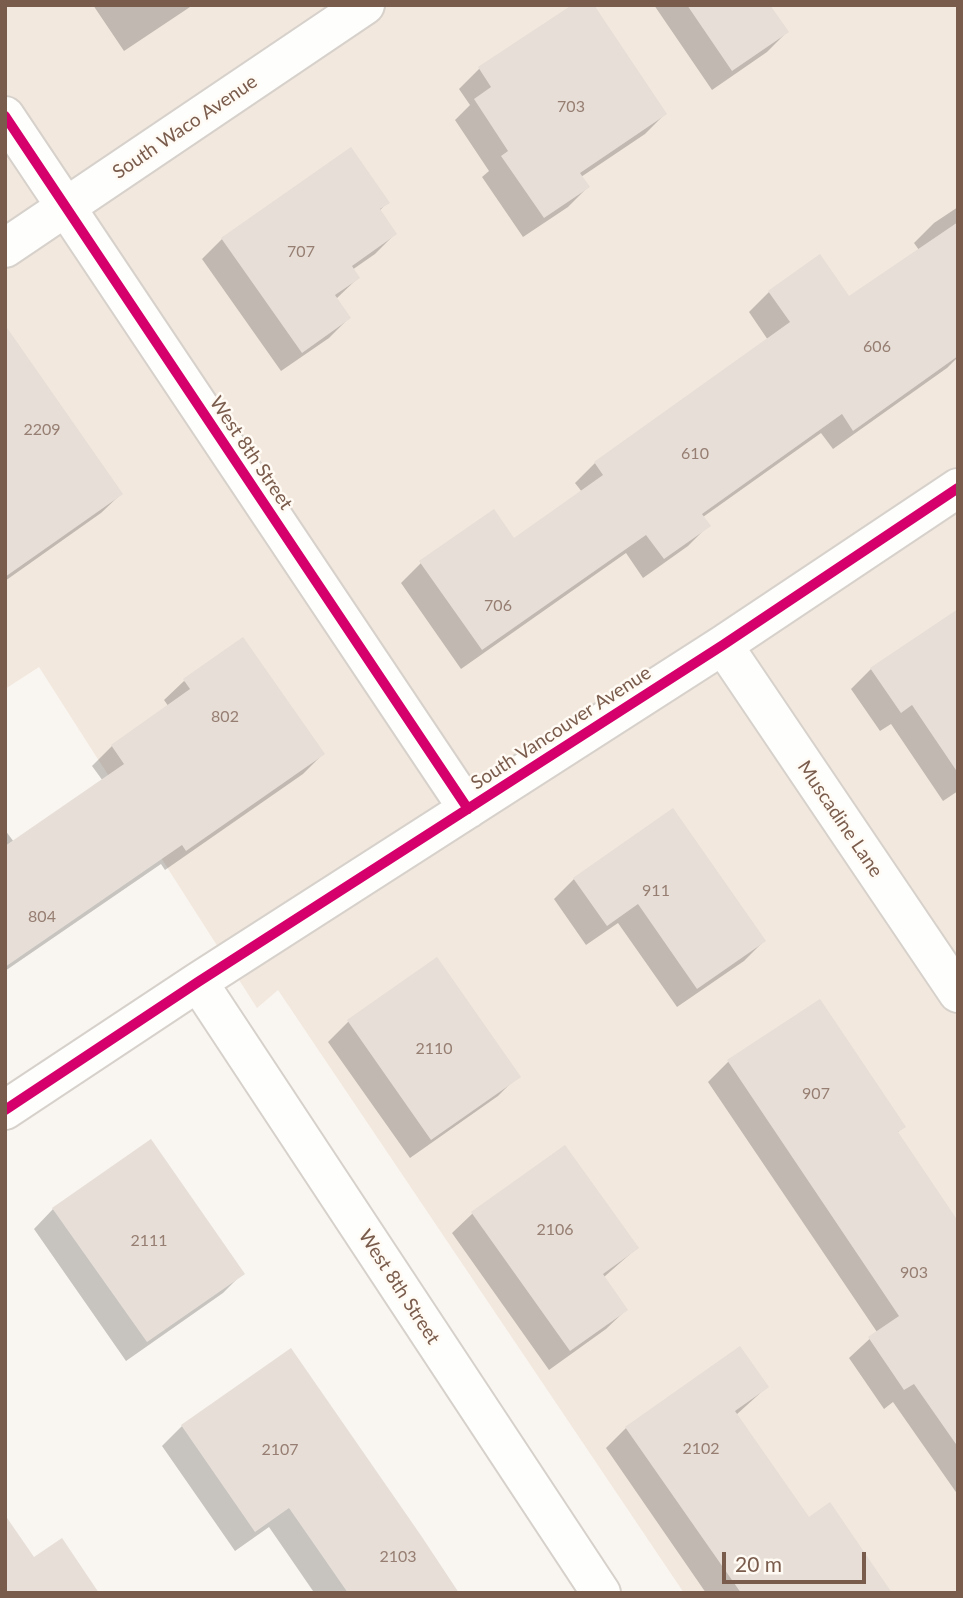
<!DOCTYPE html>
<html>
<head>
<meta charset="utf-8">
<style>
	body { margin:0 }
	#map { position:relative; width:963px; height:1598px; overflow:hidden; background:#f9f5f0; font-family:Lato,sans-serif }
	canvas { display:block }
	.frame { position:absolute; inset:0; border:7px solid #7a5c4d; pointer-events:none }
	.scale { position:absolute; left:722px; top:1552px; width:144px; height:32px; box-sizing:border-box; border:4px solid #7a5c4d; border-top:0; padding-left:9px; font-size:21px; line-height:24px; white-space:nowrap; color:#7a5c4d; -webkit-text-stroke:5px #fffaf3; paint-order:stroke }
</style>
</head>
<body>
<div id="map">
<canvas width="963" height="1598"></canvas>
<div class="frame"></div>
<div class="scale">20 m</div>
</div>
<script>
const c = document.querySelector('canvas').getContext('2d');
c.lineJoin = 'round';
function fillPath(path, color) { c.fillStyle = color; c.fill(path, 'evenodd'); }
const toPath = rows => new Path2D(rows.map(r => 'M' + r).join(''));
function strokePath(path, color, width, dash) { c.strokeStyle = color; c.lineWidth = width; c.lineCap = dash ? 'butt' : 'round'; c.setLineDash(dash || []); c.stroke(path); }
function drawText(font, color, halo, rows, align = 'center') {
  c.font = font + ' Lato,sans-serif'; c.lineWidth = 5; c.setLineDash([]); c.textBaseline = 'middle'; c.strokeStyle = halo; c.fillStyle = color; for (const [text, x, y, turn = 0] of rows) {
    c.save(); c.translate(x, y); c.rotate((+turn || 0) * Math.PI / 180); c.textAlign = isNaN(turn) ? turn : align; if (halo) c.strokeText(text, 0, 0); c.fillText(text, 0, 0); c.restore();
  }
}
const residential = toPath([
	[5,5,958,5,958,1593,684,1593,278,990,257,1008,39,667,5,689]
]);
const shadow = toPath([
	[93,5,193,5,124,51],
	[575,5,665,114,645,134,581,177,588,187,568,207,523,237,482,177,489,171,455,120,470,105,459,89,479,69],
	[654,5,768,5,787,32,767,52,712,90],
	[388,202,379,211,395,234,375,254,352,270,358,278,336,299,349,318,329,338,281,371,202,259,222,239],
	[958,207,958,357,947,368,833,449,821,433,703,517,708,526,688,546,643,578,626,553,461,669,401,583,421,563,513,540,582,492,575,483,595,463,768,340,749,312,769,292,819,256,849,299,919,250,914,243,934,223],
	[5,368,121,494,101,513,5,581],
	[958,611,958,791,943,801,891,724,880,731,851,689,871,669],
	[184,681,323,754,303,774,165,870,161,864,5,971,5,830,14,842,103,781,92,766,112,746,169,707,164,700],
	[574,879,764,941,744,961,677,1007,618,923,586,945,554,899],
	[437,960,518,1076,498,1096,410,1158,328,1042,348,1022],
	[819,1001,903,1127,897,1133,958,1224,958,1495,893,1402,884,1409,849,1358,877,1332,708,1082,728,1062],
	[565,1147,637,1248,604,1277,626,1310,606,1329,549,1370,452,1233,472,1214],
	[53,1209,243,1273,223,1293,126,1361,34,1229],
	[767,1387,736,1415,809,1519,890,1593,706,1593,606,1448,626,1428],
	[182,1426,457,1593,311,1593,313,1591,269,1527,235,1551,162,1446]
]);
const building = toPath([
	[572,5,594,5,667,114,580,173,590,187,544,218,501,156,508,151,474,99,491,87,478,67],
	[687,5,770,5,789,32,732,71],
	[351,147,390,203,380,209,397,234,352,266,360,278,335,295,351,318,302,353,221,238],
	[958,222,958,356,853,431,842,414,702,514,711,526,664,559,646,535,482,650,419,561,494,509,514,538,603,475,594,462,790,322,768,291,820,254,849,296],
	[5,325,123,494,5,577],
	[958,609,958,773,912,705,901,713,870,668],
	[243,637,325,754,186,851,182,845,5,967,5,846,124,764,111,745,190,689,183,679],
	[673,808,766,941,697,989,638,904,607,926,573,878],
	[437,957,521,1077,431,1140,347,1020],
	[820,999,906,1127,898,1132,958,1221,958,1447,914,1384,904,1390,868,1337,899,1316,727,1060],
	[151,1139,245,1274,147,1342,52,1208],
	[565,1145,639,1248,603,1274,628,1310,570,1351,471,1212],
	[740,1346,769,1387,735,1411,809,1517,830,1502,892,1593,741,1593,625,1427],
	[291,1348,422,1537,459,1593,348,1593,289,1508,255,1532,181,1425],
	[5,1515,34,1557,62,1538,99,1593,5,1593]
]);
const minor = toPath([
	[5,116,468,809],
	[5,248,365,5],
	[723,645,958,993],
	[198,982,601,1593],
	[5,1110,198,982,723,645,958,488]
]);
const cycleway = toPath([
	[5,116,468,809],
	[5,1110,198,982,723,645,958,488]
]);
const numberNames = [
	["703",571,107],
	["707",301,252],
	["606",877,347],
	["2209",42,430],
	["610",695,454],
	["706",498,606],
	["802",225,717],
	["911",656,891],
	["804",42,917],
	["2110",434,1049],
	["907",816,1094],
	["2106",555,1230],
	["2111",149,1241],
	["903",914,1273],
	["2102",701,1449],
	["2107",280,1450],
	["2103",398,1557]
];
const streetNames = [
	["South Waco Avenue",185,127,-34],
	["West 8th Street",251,453,56],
	["South Vancouver Avenue",561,728,-33],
	["Muscadine Lane",840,819,56],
	["West 8th Street",399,1287,57]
];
fillPath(residential, '#f2e8de');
fillPath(shadow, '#0003');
fillPath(building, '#e6ded7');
strokePath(minor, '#d7d1cb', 42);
strokePath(minor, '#fefefd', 38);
strokePath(cycleway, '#d6006c', 10);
drawText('16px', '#977e72', null, numberNames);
drawText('19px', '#7a5c4d', '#fffaf3', streetNames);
</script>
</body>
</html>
